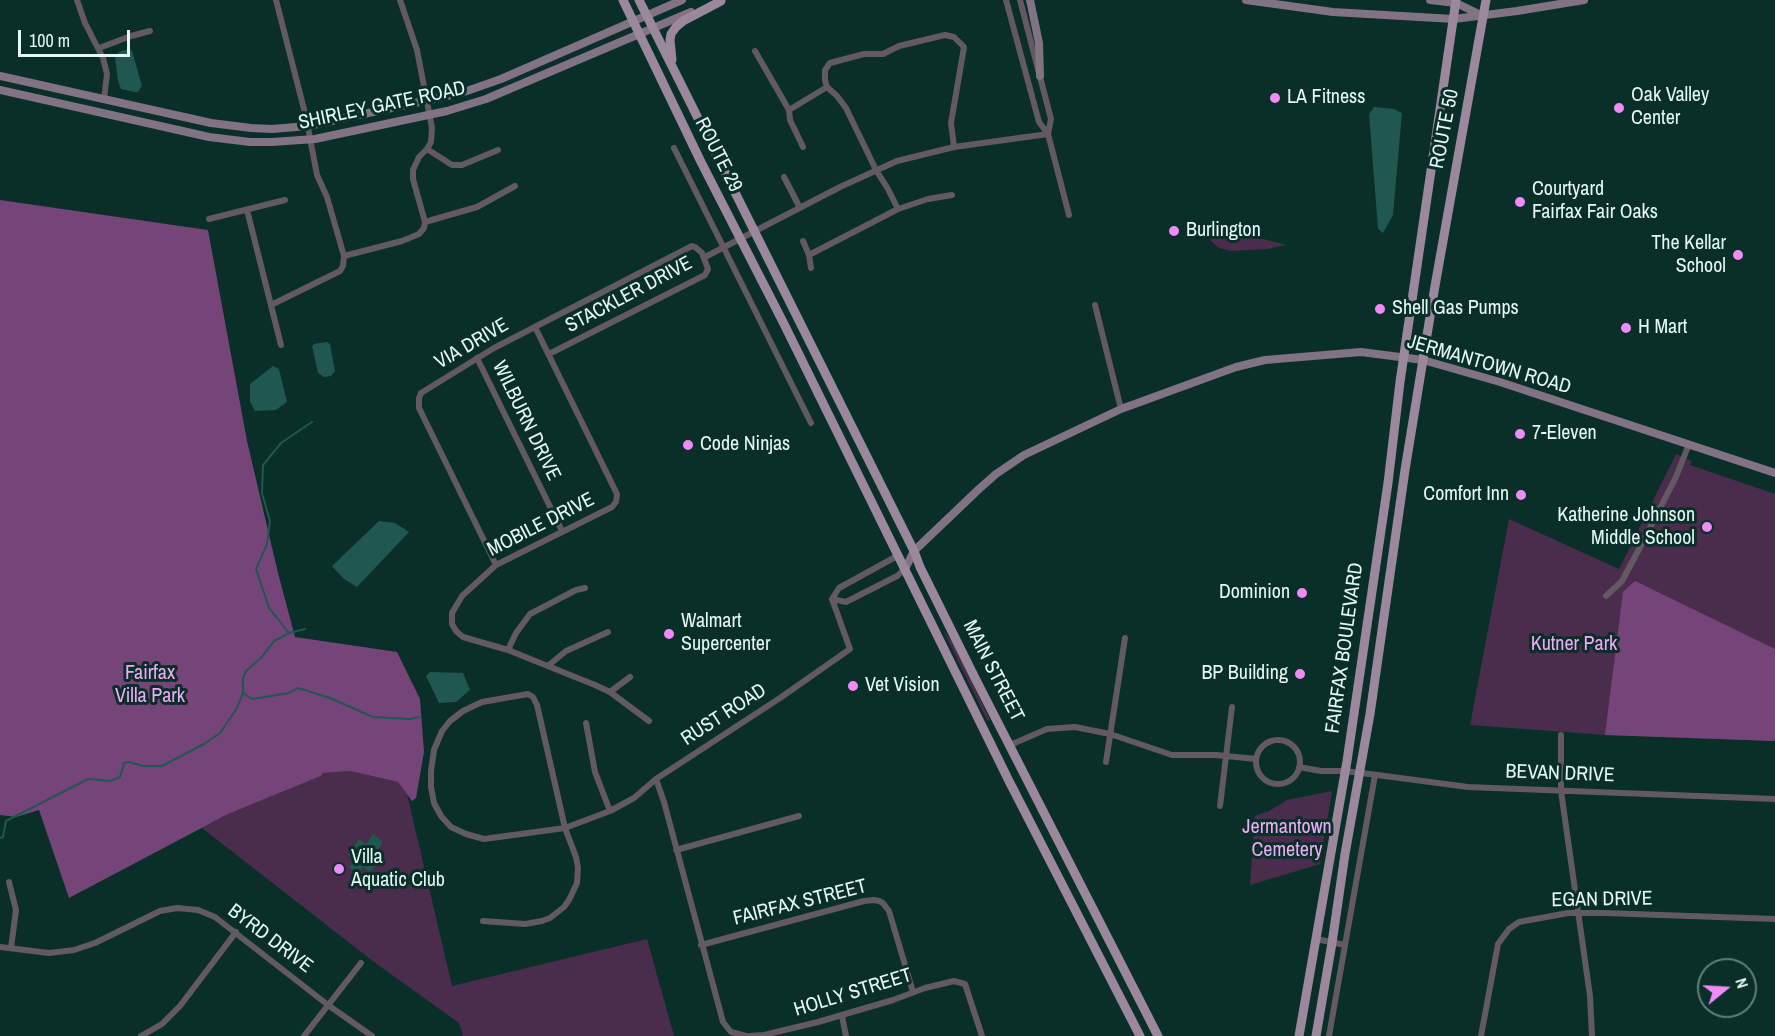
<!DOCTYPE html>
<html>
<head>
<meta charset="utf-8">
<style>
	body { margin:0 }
	#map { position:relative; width:1775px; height:1036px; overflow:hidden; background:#0a2f29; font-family:"Archivo Narrow",sans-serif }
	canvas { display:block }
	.north { position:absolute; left:1697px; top:958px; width:60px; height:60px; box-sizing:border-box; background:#0a2f29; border:2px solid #627f7a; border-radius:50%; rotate:72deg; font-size:16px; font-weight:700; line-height:24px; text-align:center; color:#e5f8f4 }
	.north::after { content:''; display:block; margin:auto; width:21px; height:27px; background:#ef8bf7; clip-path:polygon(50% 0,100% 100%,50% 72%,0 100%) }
	.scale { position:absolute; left:18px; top:30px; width:112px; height:27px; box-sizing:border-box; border:3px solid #e5f8f4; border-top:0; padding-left:8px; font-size:18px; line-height:21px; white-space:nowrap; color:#e5f8f4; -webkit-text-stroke:4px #0a2f29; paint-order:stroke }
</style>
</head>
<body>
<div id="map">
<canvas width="1775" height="1036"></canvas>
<div class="north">N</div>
<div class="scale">100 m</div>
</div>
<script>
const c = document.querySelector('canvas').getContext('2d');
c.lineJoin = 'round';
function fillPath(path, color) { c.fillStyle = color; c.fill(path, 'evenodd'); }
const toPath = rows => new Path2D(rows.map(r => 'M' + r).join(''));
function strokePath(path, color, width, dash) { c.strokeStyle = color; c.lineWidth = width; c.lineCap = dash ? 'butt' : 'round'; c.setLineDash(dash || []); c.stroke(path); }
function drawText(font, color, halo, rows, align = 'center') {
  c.font = font + ' "Archivo Narrow",sans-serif'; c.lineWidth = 6; c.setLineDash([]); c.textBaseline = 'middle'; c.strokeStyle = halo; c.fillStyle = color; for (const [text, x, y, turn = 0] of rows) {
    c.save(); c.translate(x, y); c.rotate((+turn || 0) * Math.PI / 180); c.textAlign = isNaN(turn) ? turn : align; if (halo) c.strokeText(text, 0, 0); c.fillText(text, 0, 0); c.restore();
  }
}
const green = toPath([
	[1202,223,1286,245,1267,249,1231,251,1219,248,1212,242,1205,232],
	[1676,454,1691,461,1690,465,1775,494,1775,741,1605,735,1470,725,1509,519,1619,569],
	[943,630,954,644,990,720,988,721,986,718],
	[350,771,398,782,407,794,452,986,647,939,674,1036,463,1036,459,1023,374,962,202,828,228,814,321,776,323,773],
	[1332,791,1320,864,1250,885,1255,816,1269,811,1287,800]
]);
const forest = toPath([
	[0,200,208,230,247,441,278,573,295,637,397,652,420,699,424,752,416,798,412,801,398,782,350,771,323,773,321,776,228,814,69,898,39,810,16,817,0,815],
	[1635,581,1775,649,1775,741,1605,735,1623,592]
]);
const water = toPath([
	[128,49,132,51,142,86,138,92,135,92,121,89,118,81,115,57,119,52],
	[1374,107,1394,109,1402,113,1393,215,1383,233,1378,229,1369,114],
	[327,342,330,344,335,371,331,376,324,377,318,373,312,346,314,344],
	[273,366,279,369,287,402,276,410,255,411,250,402,250,384],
	[379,521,395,523,409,532,357,587,344,579,332,566],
	[430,672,463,673,470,690,456,702,439,703,426,676],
	[373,834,383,842,376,852,382,856,370,872,363,867,358,874,349,867,354,860,348,855,359,839,366,844]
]);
const stream = toPath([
	[289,633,305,629],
	[243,693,252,699,289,693,298,688,330,698,373,717,410,719,419,717],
	[0,838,3,837,6,821,88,779,110,781,120,777,124,763,129,762,143,766,162,766,204,744,220,733,237,708,243,693,243,678,246,671,261,658,274,641,289,633,269,608,256,569,267,544,270,521,262,493,263,465,281,443,312,422]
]);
const street = toPath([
	[77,0,85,23,103,58,107,74,104,99],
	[400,0,417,50,432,128,431,142,427,149,419,157,413,170,413,179,425,222],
	[1006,0,1039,122,1048,134],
	[1020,0,1051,119,1048,134,1069,215],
	[99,48,131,36,150,31],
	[755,51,789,110],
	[803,147,790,120,789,110,827,87],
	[674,148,811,423],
	[427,149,452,165,462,165,498,150],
	[784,177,800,208],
	[898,209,888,189,876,170,846,108,837,96,827,87,825,80,825,70,830,63,864,54,883,54,899,46,945,35,954,37,964,47,951,123,954,147],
	[247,210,281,345],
	[209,219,285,200],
	[425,222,477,207,515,186],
	[803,241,809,255,811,268],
	[809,255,898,209,928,199,952,195],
	[344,256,402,241,419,234,424,228,425,222],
	[705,257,840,187,897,161,954,147,1048,134],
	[271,305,340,271,343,266,344,256,327,197,317,175,306,117,276,0],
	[1095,305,1121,409],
	[535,327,617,494,616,502,612,507,496,565,462,596,452,613,452,624,456,631,463,637,508,650,595,685,610,692,649,721],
	[477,358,562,531],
	[899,555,839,588,832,599,846,602,897,576,905,569],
	[496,565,419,408,419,398,421,393,494,348,692,246,695,247,702,253,708,269,705,275,549,354],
	[1606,596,1622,581,1638,551,1676,477,1689,444],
	[508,650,516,633,530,614,576,590,585,588],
	[549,665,566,651,608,632],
	[610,692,630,677],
	[586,723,595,772,610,811],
	[1561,735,1561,791,1590,996,1592,1036],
	'1256 762a22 22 0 1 1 44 0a22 22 0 1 1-44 0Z',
	[1010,745,1047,729,1075,727,1110,734,1172,755,1216,755,1256,759],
	[1106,762,1125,638],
	[1299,767,1321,771,1345,771,1385,776,1468,787,1775,799],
	[656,779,664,802,723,1022,731,1032,746,1036],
	[1220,806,1232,707],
	[676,850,799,816],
	[9,882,16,910,11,948],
	[483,921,525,924,542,921,550,918,564,907,569,900,577,883,578,868,576,857,565,828,537,705,533,697,528,694,482,702,463,711,450,721,442,731,434,750,431,771,431,787,434,803,441,816,451,827,466,834,484,839,565,828,610,811,634,798,656,779,780,698,850,649,832,599],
	[1316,939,1345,945],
	[701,945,864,901,874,900,879,901,883,903,889,911,913,992],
	[0,947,49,953,74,950,95,943,160,911,177,908,198,910,215,917,328,1005,372,1036],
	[842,1016,846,1036],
	[141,1036,162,1024,180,1006,236,932],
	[304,1036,361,963],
	[749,1036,764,1035,818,1022,893,1000,925,988,954,981,965,984,982,1036],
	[1329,1036,1375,775],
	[1481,1036,1498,944,1509,929,1519,922,1568,913,1604,913,1775,919]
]);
const secondary = toPath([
	[1030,0,1039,43,1040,76],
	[1246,0,1333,12,1454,19,1517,11,1584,0],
	[1430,0,1456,3,1483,16],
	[0,76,211,123,251,128,272,129,308,126,461,93,501,79,682,0],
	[0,90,209,137,250,142,272,142,315,139,447,111,486,99,691,12],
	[905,569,914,551,979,489,996,474,1024,455,1121,409,1236,367,1265,360,1361,352,1423,360,1500,382,1775,473]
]);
const primary = toPath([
	[623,0,701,162,784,324,1009,781,1140,1036],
	[639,0,914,551,920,567,975,678,1158,1036],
	[672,60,670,40,671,34,676,27,683,21,721,1],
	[1299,1036,1347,761,1388,483,1400,382,1456,0],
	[1316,1036,1332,943,1345,854,1370,714,1405,470,1435,286,1486,0]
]);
const markers = [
	[1275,98,6,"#ef8bf7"],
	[1619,108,6,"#ef8bf7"],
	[1520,202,6,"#ef8bf7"],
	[1174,231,6,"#ef8bf7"],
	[1738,255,6,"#ef8bf7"],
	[1380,309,6,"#ef8bf7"],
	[1626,328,6,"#ef8bf7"],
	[1520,434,6,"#ef8bf7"],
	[688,445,6,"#ef8bf7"],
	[1521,495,6,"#ef8bf7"],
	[1707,527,6,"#ef8bf7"],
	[1302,593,6,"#ef8bf7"],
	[669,634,6,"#ef8bf7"],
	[1300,674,6,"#ef8bf7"],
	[853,686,6,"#ef8bf7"],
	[339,869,6,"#ef8bf7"]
];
const poiNames = [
	["Oak Valley",1631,96],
	["Center",1631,119],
	["LA Fitness",1287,98],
	["Courtyard",1532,190],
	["Fairfax Fair Oaks",1532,213],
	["Burlington",1186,231],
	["The Kellar",1726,244,"right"],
	["School",1726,267,"right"],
	["Shell Gas Pumps",1392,309],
	["H Mart",1638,328],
	["7-Eleven",1532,434],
	["Code Ninjas",700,445],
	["Comfort Inn",1509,495,"right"],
	["Katherine Johnson",1695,516,"right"],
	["Middle School",1695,539,"right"],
	["Dominion",1290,593,"right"],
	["Walmart",681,622],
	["Supercenter",681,645],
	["BP Building",1288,674,"right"],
	["Vet Vision",865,686],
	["Villa",351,858],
	["Aquatic Club",351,881]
];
const streetNames = [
	["SHIRLEY GATE ROAD",382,106,-12],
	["ROUTE 50",1445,129,-79],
	["ROUTE 29",718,155,63],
	["STACKLER DRIVE",629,295,-28],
	["VIA DRIVE",472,344,-30],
	["JERMANTOWN ROAD",1489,365,16],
	["WILBURN DRIVE",526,421,64],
	["MOBILE DRIVE",541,525,-27],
	["FAIRFAX BOULEVARD",1345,648,-82],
	["MAIN STREET",993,671,63],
	["RUST ROAD",724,715,-33],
	["BEVAN DRIVE",1560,774,2],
	["EGAN DRIVE",1602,900,-1],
	["FAIRFAX STREET",800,903,-14],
	["BYRD DRIVE",270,939,37],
	["HOLLY STREET",853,993,-17]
];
const parkNames = [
	["Kutner Park",1574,645],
	["Fairfax",150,674],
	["Villa Park",150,697],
	["Jermantown",1287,828],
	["Cemetery",1287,851]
];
fillPath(green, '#4a2d4c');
fillPath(forest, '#754579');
fillPath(water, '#20574e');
strokePath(stream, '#20574e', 2);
strokePath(street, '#625962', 6);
strokePath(secondary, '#827383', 8);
strokePath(primary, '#9b889c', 9);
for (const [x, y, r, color] of markers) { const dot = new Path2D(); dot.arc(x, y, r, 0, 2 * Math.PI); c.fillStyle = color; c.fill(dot); strokePath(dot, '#0a2f29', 2); }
drawText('20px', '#e5f8f4', '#0a2f29', poiNames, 'left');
drawText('20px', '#e5f8f4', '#0a2f29', streetNames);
drawText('20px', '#f1aaf7', '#0a2f29', parkNames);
</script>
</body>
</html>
